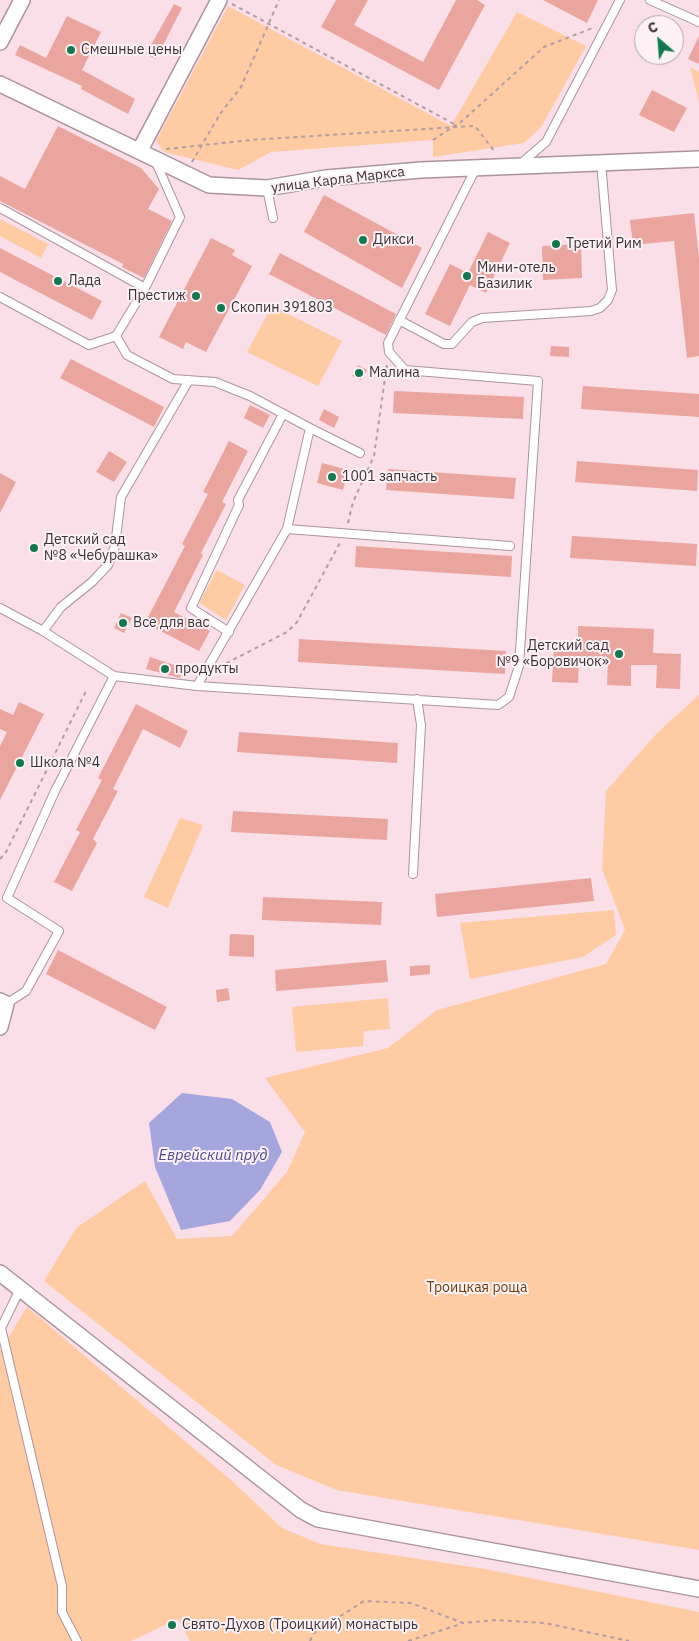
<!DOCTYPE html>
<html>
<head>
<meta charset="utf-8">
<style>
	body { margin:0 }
	#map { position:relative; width:699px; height:1641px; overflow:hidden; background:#fadfe9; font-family:"IBM Plex Sans",sans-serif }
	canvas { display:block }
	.north { position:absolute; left:634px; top:15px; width:50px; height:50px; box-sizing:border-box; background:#fcf1f5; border:1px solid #afa4a9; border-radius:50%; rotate:333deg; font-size:14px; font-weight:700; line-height:20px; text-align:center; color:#3c3136 }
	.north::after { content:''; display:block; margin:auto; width:18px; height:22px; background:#117850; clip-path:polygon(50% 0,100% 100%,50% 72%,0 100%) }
</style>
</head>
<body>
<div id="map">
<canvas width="699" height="1641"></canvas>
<div class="north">С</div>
</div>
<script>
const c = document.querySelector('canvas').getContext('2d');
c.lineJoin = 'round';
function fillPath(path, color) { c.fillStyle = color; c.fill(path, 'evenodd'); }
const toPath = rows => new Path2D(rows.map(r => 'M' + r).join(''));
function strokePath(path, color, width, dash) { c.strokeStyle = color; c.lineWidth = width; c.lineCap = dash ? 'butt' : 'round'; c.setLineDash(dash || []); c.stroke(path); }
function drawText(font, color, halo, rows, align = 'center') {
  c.font = font + ' "IBM Plex Sans",sans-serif'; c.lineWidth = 4; c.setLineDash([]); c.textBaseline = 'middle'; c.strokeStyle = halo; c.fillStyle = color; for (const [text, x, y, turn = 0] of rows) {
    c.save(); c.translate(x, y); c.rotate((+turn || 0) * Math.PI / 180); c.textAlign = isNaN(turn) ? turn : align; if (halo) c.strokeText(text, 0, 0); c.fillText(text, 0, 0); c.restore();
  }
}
const green = toPath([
	[228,6,451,126,517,12,586,46,542,126,524,143,433,157,433,140,271,152,238,170,164,152,156,141],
	[690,67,699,72,699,102],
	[0,219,48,244,41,258,0,236],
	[272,306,342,341,318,386,247,352],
	[217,570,245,585,226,620,201,604,200,601],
	[699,695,699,1550,337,1490,276,1465,44,1281,76,1228,145,1181,177,1239,232,1236,287,1172,305,1132,265,1078,388,1048,437,1010,606,964,625,930,602,869,606,791,657,733],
	[180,818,203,825,168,908,144,897],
	[614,910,616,935,583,957,470,979,460,923],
	[388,998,390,1029,364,1031,363,1046,296,1052,292,1007],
	[27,1307,232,1481,282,1528,320,1544,485,1569,699,1612,699,1641,190,1641,178,1619,131,1641,0,1641,0,1351]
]);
const water = toPath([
	[182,1093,232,1099,270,1122,282,1152,260,1190,230,1221,181,1230,155,1167,149,1123]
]);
const building = toPath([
	[336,0,368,0,354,25,423,62,456,0,477,0,485,5,439,90,321,27],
	[543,0,598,0,587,23],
	[174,4,182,8,156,59,146,54],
	[67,16,101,32,82,70,135,99,128,114,81,89,82,86,15,55,20,45,46,58],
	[699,36,699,64,688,59],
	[652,90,687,108,674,132,639,115],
	[58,126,141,168,159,189,148,209,172,221,144,278,122,267,123,264,0,201,0,176,25,189],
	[324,195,422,248,402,288,304,232],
	[694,213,699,258,699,356,687,358,674,241,633,245,630,220],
	[488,232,510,243,486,293,470,285,450,326,425,314,450,264,468,273],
	[211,238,235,250,232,255,252,266,206,352,186,342,183,349,159,337],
	[581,244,582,278,543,280,542,246],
	[0,248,102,301,92,320,0,272],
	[280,253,396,314,386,335,269,274],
	[551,346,569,347,569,357,550,356],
	[71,359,164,407,154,427,60,378],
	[358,365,367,370,361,380,352,376],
	[583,386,699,394,699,417,581,409],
	[394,391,524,397,523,419,393,413],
	[250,405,270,415,263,428,244,418],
	[324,409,339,417,334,428,319,420],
	[229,441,248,451,222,502,226,504,201,553,203,555,174,612,210,631,199,651,145,623,185,546,182,544,208,494,203,492],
	[109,451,127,462,114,482,96,472],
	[577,461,698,470,697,491,575,482],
	[322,463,348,470,343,490,317,483],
	[388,469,516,478,514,499,386,490],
	[0,473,16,482,0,513],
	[572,536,697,544,696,566,570,558],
	[356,546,512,556,511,577,355,567],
	[121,613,132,618,124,633,114,628],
	[578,626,654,629,653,653,681,654,680,689,656,688,657,665,631,665,631,686,607,685,608,661,579,660,578,683,552,682,554,644,578,645],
	[299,639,506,651,505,674,298,662],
	[150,657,183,668,180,678,146,669],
	[19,702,44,714,0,800,0,746,7,732,0,729,0,709,13,715],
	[136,704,188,731,180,748,143,729,113,789,118,791,93,839,97,843,72,891,54,882,80,832,76,830,102,780,98,778],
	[239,732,398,743,397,763,237,752],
	[233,811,388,819,387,840,231,832],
	[591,878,594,901,437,917,435,894],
	[263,897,382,902,381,925,262,920],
	[230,934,254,935,254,957,229,956],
	[58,950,167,1007,155,1030,46,974],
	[386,960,388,982,276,991,275,970],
	[430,965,430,974,410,976,410,966],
	[228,988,230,1000,217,1002,216,990]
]);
const path = toPath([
	[232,4,456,125],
	[433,140,462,121,544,47,595,27],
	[166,149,251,140,475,126,495,152],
	[192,162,220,114,241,87,279,0],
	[348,523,353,502,374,456,387,364],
	[219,667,287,632,297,622,340,543],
	[0,859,6,852,86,691],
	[310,1641,314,1633,364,1601,411,1603,463,1623,497,1620,545,1623,629,1641],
	[408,1641,461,1624]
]);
const service = toPath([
	[650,0,699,22],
	[519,165,546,142,620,0],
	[267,188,273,218],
	[0,208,145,288,180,217,155,160],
	[145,288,116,336,127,355,173,379,215,382,250,396,310,428,287,529,197,686],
	[0,297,89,345,116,336],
	[399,320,444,344,452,344,472,322,482,318,591,311,600,308,608,300,612,290,601,162],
	[310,428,360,453],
	[287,529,510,546],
	[0,608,43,631,114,676],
	[43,631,61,607,92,582,108,565,115,546,121,497,189,380],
	[229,632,191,608,239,505,238,500,283,414],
	[413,874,421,725,417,699],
	[6,1004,26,991,59,931,7,898,55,791,114,676,197,686,498,705,509,697,519,666,538,381,405,370,389,352,388,343,476,168],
	[20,1289,1,1328,62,1586,62,1612,77,1641]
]);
const minor = toPath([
	[0,42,22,0],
	[0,84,209,185,267,188,326,178,421,170,699,159],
	[140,150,219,0],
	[0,1001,6,1004,0,1027],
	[0,1273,301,1510,318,1519,699,1589]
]);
const markers = [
	[71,50,5,"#117850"],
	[363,240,5,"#117850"],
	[556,244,5,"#117850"],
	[467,276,5,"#117850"],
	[58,281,5,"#117850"],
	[196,296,5,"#117850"],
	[221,308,5,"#117850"],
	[359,373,5,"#117850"],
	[332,477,5,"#117850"],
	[34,548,5,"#117850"],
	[123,623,5,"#117850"],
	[619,654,5,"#117850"],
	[165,669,5,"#117850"],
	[20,763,5,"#117850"],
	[172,1625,5,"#117850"]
];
const poiNames = [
	["Смешные цены",81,50],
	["Дикси",373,240],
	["Третий Рим",566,244],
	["Мини-отель",477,268],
	["Базилик",477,284],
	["Лада",68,281],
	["Престиж",186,296,"right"],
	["Скопин 391803",231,308],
	["Малина",369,373],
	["1001 запчасть",342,477],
	["Детский сад",44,540],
	["№8 «Чебурашка»",44,556],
	["Все для вас",133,623],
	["Детский сад",609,646,"right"],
	["№9 «Боровичок»",609,662,"right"],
	["продукты",175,669],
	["Школа №4",30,763],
	["Свято-Духов (Троицкий) монастырь",182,1625]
];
const streetNames = [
	["улица Карла Маркса",338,180,-7]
];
const parkNames = [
	["Троицкая роща",477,1288]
];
const waterNames = [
	["Еврейский пруд",213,1156]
];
fillPath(green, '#ffcba2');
fillPath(water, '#a6a6df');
fillPath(building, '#eaa59e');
strokePath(service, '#ab939d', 10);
strokePath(minor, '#ab939d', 18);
strokePath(path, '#b29da5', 2, [4, 4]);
strokePath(service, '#fff', 8);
strokePath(minor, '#fff', 15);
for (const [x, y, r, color] of markers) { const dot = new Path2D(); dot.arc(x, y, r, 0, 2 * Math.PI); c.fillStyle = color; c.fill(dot); strokePath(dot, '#fcf1f5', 2); }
drawText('14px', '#3c3136', '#fcf1f5', poiNames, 'left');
drawText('14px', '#3c3136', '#fcf1f5', streetNames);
drawText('14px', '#6c3b0a', '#fcf1f5', parkNames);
drawText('italic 15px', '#4e498f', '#fcf1f5', waterNames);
</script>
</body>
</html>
